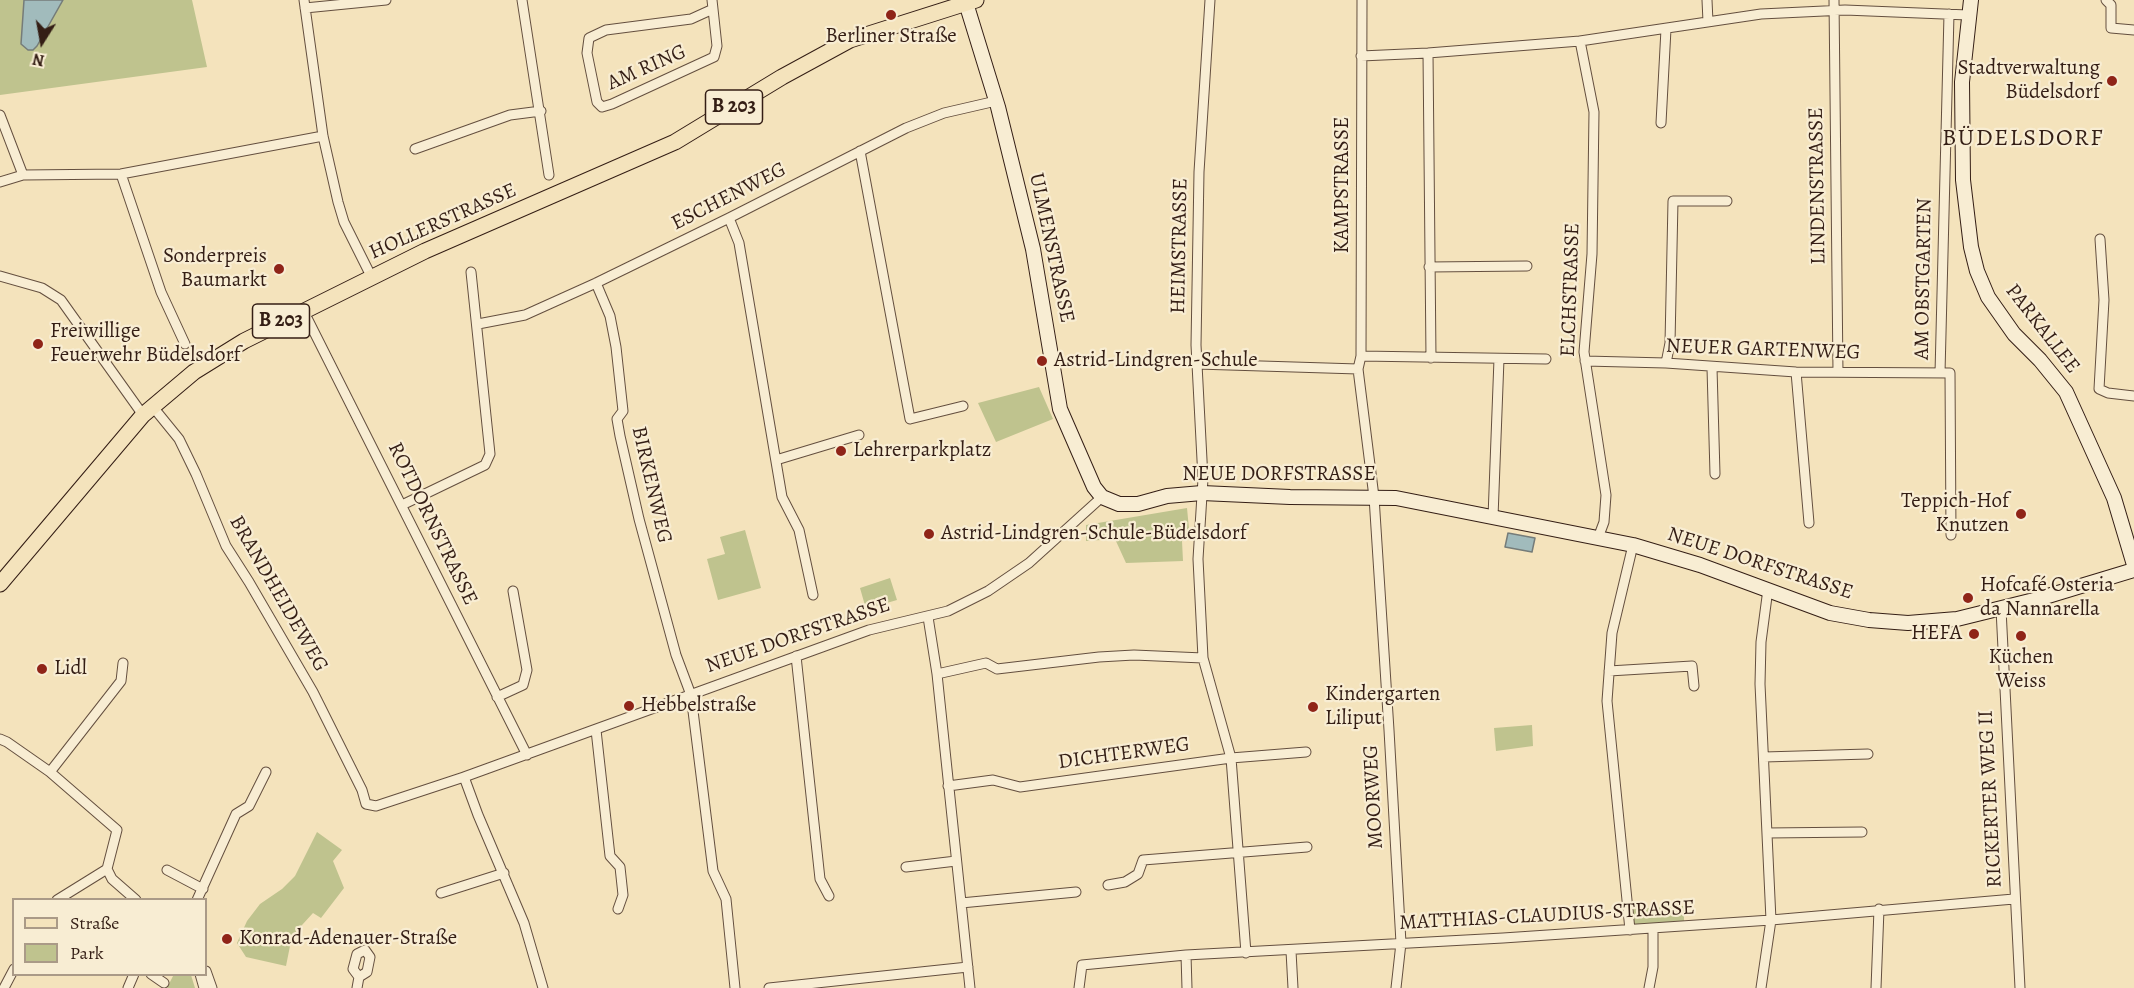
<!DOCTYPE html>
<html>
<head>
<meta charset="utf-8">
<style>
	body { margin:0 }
	#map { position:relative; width:2134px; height:988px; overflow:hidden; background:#f4e3bc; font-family:Alegreya,serif }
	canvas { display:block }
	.legend { position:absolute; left:12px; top:898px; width:195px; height:78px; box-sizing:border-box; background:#f8edd3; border:2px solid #aa9a87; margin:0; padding:8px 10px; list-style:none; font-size:18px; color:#341e15 }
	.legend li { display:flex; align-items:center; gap:12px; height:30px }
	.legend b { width:30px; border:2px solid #aa9a87 }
	.north { position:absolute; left:12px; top:12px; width:60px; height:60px; -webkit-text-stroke:4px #f8edd3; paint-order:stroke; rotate:191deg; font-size:16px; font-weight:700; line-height:24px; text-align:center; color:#341e15 }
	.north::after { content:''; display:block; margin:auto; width:21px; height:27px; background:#341e15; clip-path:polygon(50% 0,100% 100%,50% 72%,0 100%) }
</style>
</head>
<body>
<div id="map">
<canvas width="2134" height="988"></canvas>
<ul class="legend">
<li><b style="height:8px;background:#f4e3bc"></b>Straße</li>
<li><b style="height:16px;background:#bfc38e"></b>Park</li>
</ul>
<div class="north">N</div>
</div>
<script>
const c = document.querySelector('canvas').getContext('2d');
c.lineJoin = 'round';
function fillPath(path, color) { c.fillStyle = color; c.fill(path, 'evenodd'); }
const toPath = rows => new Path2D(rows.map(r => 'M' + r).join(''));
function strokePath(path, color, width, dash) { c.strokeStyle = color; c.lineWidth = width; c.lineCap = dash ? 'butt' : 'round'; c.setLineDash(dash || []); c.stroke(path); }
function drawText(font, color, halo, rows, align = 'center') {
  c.font = font + ' Alegreya,serif'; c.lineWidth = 4.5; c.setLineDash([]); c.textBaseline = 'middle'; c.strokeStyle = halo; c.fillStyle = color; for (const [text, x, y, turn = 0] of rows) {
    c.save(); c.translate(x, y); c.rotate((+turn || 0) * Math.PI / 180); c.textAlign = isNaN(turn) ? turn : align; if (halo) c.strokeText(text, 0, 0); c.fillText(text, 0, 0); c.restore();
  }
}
const green = toPath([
	[0,0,192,0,207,67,0,95],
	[1039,387,1053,419,996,442,978,403],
	[1187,508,1189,529,1182,541,1183,561,1126,563,1115,539,1086,541,1086,525],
	[745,530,761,588,718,600,707,559,725,554,720,537],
	[890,578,897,600,866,609,860,588],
	[1532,725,1533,746,1496,751,1494,728],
	[317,832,342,850,333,861,344,888,321,918,313,913,292,936,286,966,246,957,237,943,247,921,260,904,282,889,295,876],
	[1684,906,1684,921,1632,925,1630,909],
	[174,974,191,975,195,988,167,988]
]);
const water = toPath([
	[24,0,63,0,37,46,33,50,28,50,21,44,24,0],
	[1508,533,1535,538,1532,552,1505,547,1508,533]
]);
const street = toPath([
	[304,0,323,136,338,202,344,222,371,276],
	[522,0,549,175],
	[712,0,713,9,717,46,714,57,612,104,602,107,597,102,587,53,589,38,606,30,691,19,713,9],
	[1210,0,1199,172,1196,345,1203,479,1198,559,1203,658,1231,758,1246,953],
	[1362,0,1361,356,1358,369,1374,497,1389,730,1401,943,1396,988],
	[1707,0,1708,22],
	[1834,0,1838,372],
	[2106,0,2111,5,2111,28,2134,30],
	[305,8,386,0],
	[1580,41,1594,112,1592,254,1584,352,1606,495,1604,522,1598,538],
	[1428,53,1431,358],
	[1361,56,1428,53,1580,41,1761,14,1845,10,1968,15],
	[0,115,23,175],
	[1661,123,1666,29],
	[415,149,510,115,541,111],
	[860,151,910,419,963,406],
	[121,174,161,292,185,344],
	[0,182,23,175,121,174,323,136],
	[729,218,739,243,782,497,799,530,813,595],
	[2100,239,2104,300,2099,389,2108,393,2134,396],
	[1429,267,1527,266],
	[0,276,42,288,61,300,143,415],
	[596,283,610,316,616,347,623,411,617,419,620,436,639,519,676,655,691,695,713,871,726,899,735,988],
	[303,310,527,755],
	[478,324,525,315,596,283,729,218,906,128,944,113,996,101],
	[1361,356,1546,359],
	[1585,361,1666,363,1796,372,1950,373,1951,535],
	[1666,363,1670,343,1673,201,1727,201],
	[1197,364,1358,369],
	[1712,368,1715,474],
	[1796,372,1809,523],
	[1940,373,1949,14],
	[153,407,179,439,196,474,226,546,249,582,313,692,362,790,366,804,376,806,464,777,869,630,948,611,988,591,1029,563,1102,497],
	[776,460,859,435],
	[402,505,485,465,490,454,471,272],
	[1493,517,1499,359],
	[2001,609,2020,988],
	[928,617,937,674,970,988],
	[796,656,820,879,829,896],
	[1609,671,1692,666,1694,686],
	[937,674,986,663,997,669,1099,657,1134,655,1203,658],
	[497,697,523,685,527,670,513,591],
	[596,730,610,856,620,867,623,895,618,909],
	[0,739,7,742,50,772,117,830,107,869,112,879,136,900],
	[1764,757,1868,754],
	[50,772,121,681,123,663],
	[464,777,478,815,524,923,543,988],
	[948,786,993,780,1020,787,1231,758,1306,752],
	[1767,833,1862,832],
	[906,867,956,861],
	[167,870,203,889],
	[1108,885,1125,882,1138,874,1143,860,1307,847],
	[441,893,504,873],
	[57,900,107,869],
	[197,900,236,814,249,806,266,772],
	[961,903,1076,892],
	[1630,930,1607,701,1612,633,1633,545],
	[1291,951,1293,988],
	[1186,955,1187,988],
	[206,971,212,988],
	[151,974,164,983],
	[200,974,204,988],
	[4,988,14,969],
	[128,988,134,974],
	[357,988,359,977,353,969,357,954,365,950,370,957,367,972,359,977],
	[769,988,968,967],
	[1079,988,1082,965,1186,955,1503,938,1771,920,2014,899],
	[1649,988,1653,967,1653,928],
	[1761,988,1771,920,1760,684,1761,642,1768,589],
	[1876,988,1879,909]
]);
const secondary = toPath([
	[1971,0,1962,82,1963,180,1971,247,1977,271,1988,297,2014,334,2040,360,2066,392,2114,498,2134,565],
	[966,3,998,107,1033,249,1060,409,1094,487,1102,497,1119,504,1138,504,1167,496,1202,493,1290,497,1396,498,1633,545,1700,565,1830,613,1869,620,1908,623,1957,619,2038,599,2134,570]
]);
const primary = toPath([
	[0,584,143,415,194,372,244,341,425,251,675,142,782,77,850,40,976,0]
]);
const markers = [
	[891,15,6,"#8f2418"],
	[2112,81,6,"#8f2418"],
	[279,269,6,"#8f2418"],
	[38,344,6,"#8f2418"],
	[1042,361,6,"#8f2418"],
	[841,451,6,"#8f2418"],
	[2021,514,6,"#8f2418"],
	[929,534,6,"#8f2418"],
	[1968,598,6,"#8f2418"],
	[1974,634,6,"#8f2418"],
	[2021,636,6,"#8f2418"],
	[42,669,6,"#8f2418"],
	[629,706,6,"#8f2418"],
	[1313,707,6,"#8f2418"],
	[227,939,6,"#8f2418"]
];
const shields = [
	[734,107,57],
	[281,321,57]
];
const shieldNames = [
	["B 203",734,107],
	["B 203",281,321]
];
const poiNames = [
	["Berliner Straße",891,37,"center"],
	["Stadtverwaltung",2100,69,"right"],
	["Büdelsdorf",2100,93,"right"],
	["Sonderpreis",267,257,"right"],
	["Baumarkt",267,281,"right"],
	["Freiwillige",50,332],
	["Feuerwehr Büdelsdorf",50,356],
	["Astrid-Lindgren-Schule",1054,361],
	["Lehrerparkplatz",853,451],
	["Teppich-Hof",2009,502,"right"],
	["Knutzen",2009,526,"right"],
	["Astrid-Lindgren-Schule-Büdelsdorf",941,534],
	["Hofcafé Osteria",1980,586],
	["da Nannarella",1980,610],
	["HEFA",1962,634,"right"],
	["Küchen",2021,658,"center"],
	["Weiss",2021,682,"center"],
	["Lidl",54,669],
	["Kindergarten",1325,695],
	["Liliput",1325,719],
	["Hebbelstraße",641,706],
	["Konrad-Adenauer-Straße",239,939]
];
const streetNames = [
	["AM RING",647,68,-24],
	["KAMPSTRASSE",1343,185,-90],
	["LINDENSTRASSE",1818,186,-91],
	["ESCHENWEG",729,197,-27],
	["HOLLERSTRASSE",443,222,-24],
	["HEIMSTRASSE",1180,246,-89],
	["ULMENSTRASSE",1051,248,78],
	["AM OBSTGARTEN",1924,279,-89],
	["ELCHSTRASSE",1571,290,-88],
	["PARKALLEE",2042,329,52],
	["NEUER GARTENWEG",1763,350,2],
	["NEUE DORFSTRASSE",1279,475],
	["BIRKENWEG",651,485,77],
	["ROTDORNSTRASSE",432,524,64],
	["NEUE DORFSTRASSE",1760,564,18],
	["BRANDHEIDEWEG",278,594,60],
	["NEUE DORFSTRASSE",798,636,-19],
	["DICHTERWEG",1124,754,-8],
	["MOORWEG",1374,797,-93],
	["RICKERTER WEG II",1991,799,-93],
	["MATTHIAS-CLAUDIUS-STRASSE",1547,916,-3]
];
const quarterNames = [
	["BÜDELSDORF",2023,139]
];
fillPath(green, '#bfc38e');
fillPath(water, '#a1bbbc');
strokePath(water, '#757c79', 1.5);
strokePath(street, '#644f3f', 11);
strokePath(secondary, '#341e15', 16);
strokePath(primary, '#341e15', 17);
strokePath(street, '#f8edd3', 9);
strokePath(secondary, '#f8edd3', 14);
strokePath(primary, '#f4e3bc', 15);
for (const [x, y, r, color] of markers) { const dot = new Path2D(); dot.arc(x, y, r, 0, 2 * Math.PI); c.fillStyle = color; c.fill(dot); strokePath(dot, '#f8edd3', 2); }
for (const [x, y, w] of shields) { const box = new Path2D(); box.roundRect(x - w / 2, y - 17, w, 34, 4.5); c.fillStyle = '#f8edd3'; c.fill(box); strokePath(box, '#341e15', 1.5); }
drawText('bold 20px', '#341e15', null, shieldNames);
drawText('21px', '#341e15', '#f8edd3', poiNames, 'left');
drawText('21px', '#341e15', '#f8edd3', streetNames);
c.letterSpacing = '1.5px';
drawText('24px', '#341e15', '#f8edd3', quarterNames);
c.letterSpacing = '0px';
</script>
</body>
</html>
